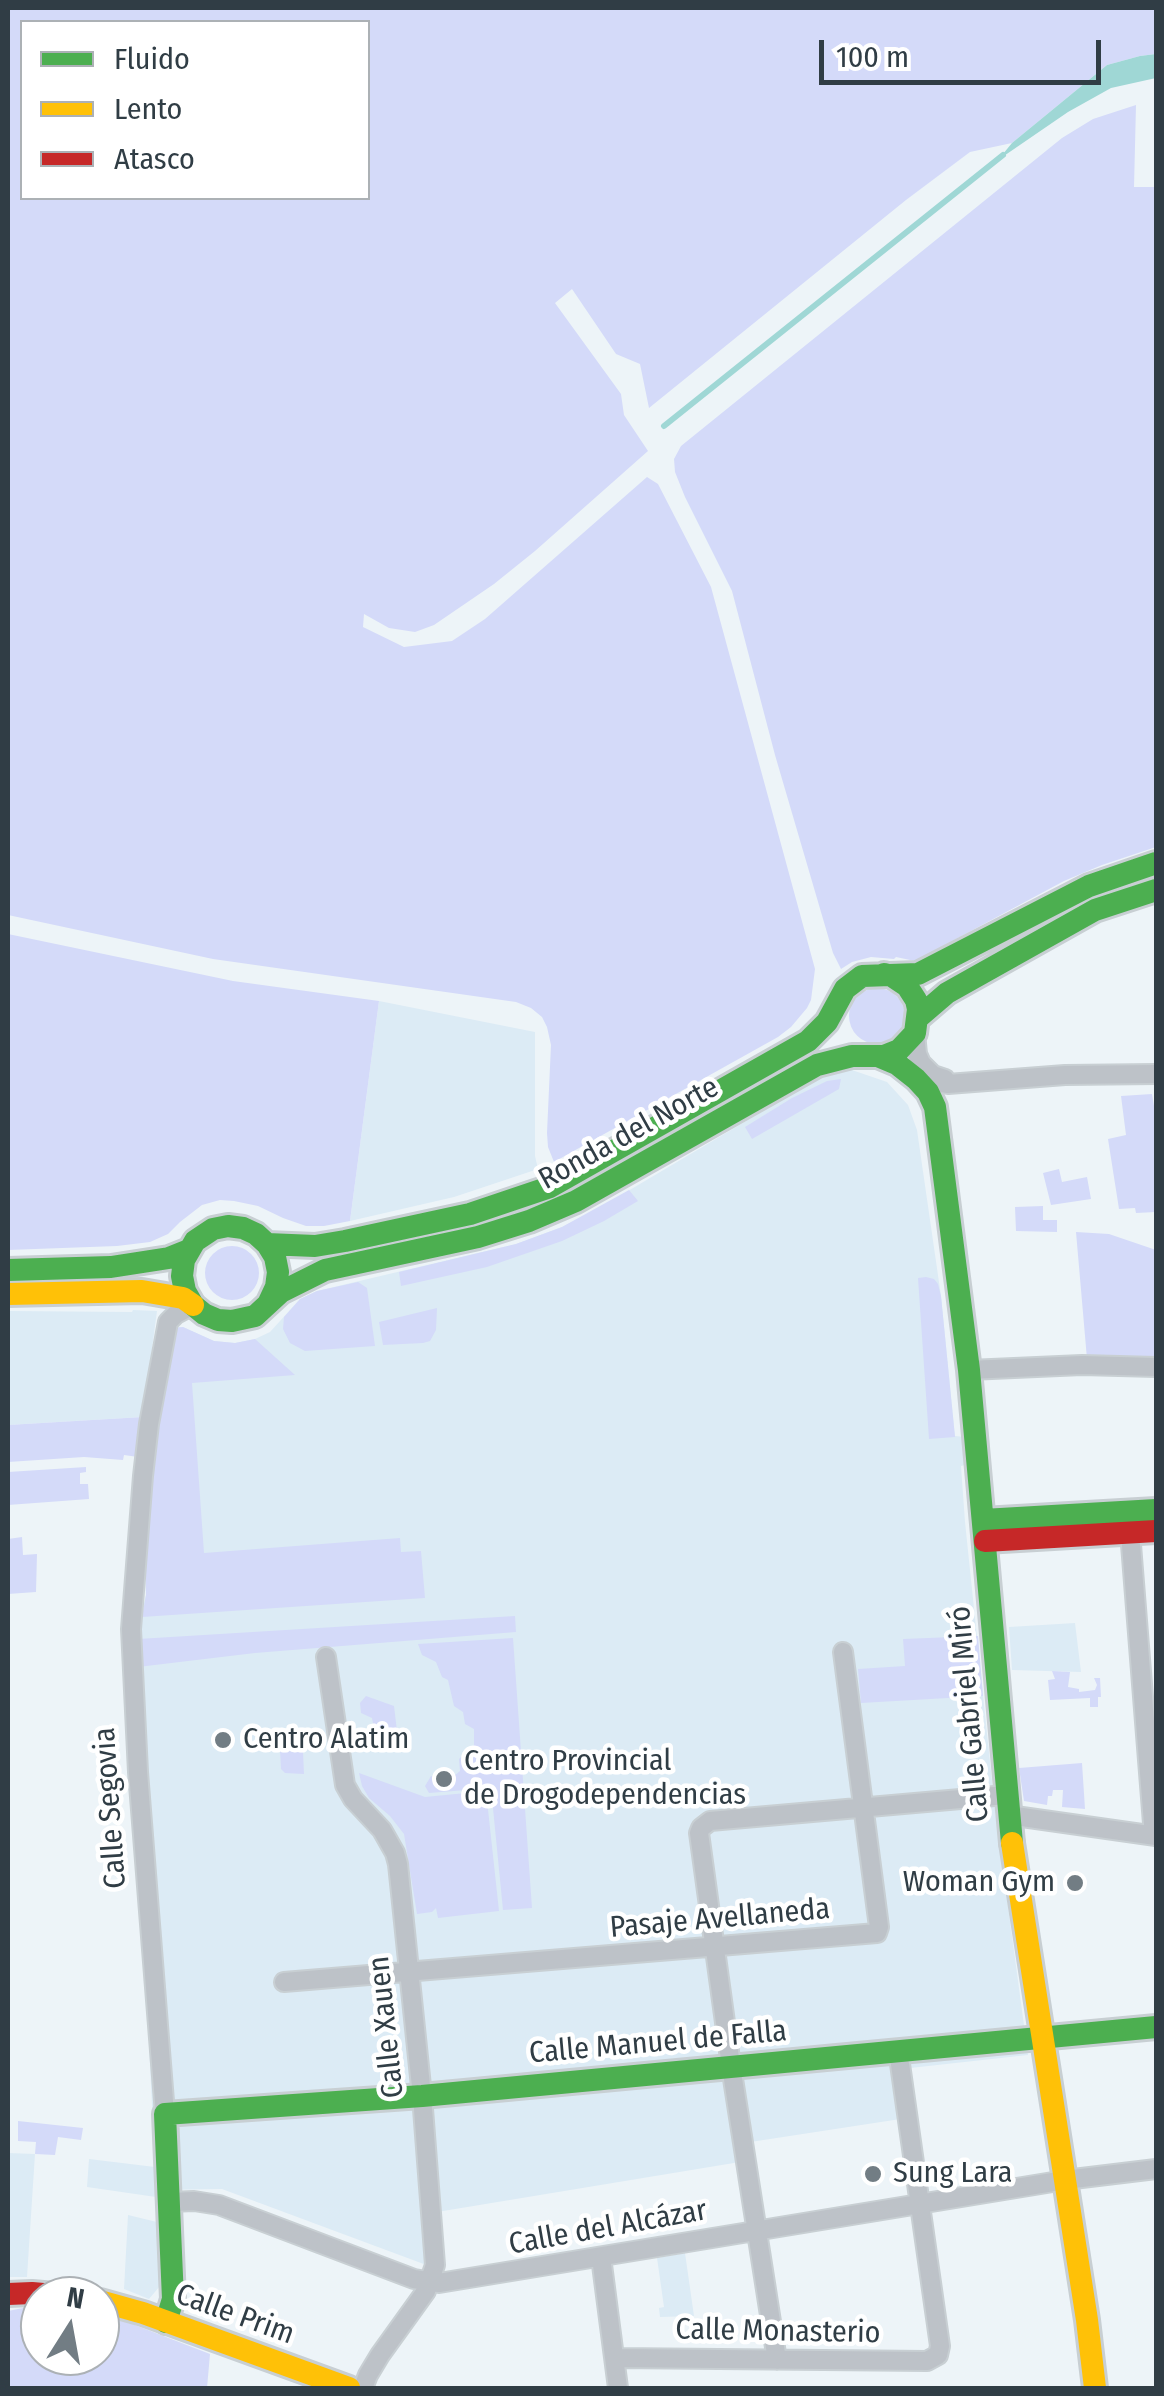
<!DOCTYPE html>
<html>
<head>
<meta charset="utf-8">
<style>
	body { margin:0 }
	#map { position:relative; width:1164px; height:2396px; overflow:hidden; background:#edf4f8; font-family:"Fira Sans Condensed",sans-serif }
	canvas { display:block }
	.frame { position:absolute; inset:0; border:10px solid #303d45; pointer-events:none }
	.legend { position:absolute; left:20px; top:20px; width:350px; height:180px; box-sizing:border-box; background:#fff; border:2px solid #acb1b5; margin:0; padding:12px 18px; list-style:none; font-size:30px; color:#303d45 }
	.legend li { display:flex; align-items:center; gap:20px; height:50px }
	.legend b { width:50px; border:2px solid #acb1b5 }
	.north { position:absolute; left:20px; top:2276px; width:100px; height:100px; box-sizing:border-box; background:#fff; border:2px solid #acb1b5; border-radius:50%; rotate:11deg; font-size:28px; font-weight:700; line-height:40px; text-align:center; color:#303d45 }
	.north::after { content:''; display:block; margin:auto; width:35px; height:45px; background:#727d84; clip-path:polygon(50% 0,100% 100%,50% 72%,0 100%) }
	.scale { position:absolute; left:819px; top:40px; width:282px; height:45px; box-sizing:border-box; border:5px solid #303d45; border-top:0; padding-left:12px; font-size:30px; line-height:35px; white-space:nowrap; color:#303d45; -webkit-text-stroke:8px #fff; paint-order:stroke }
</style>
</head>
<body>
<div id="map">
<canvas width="1164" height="2396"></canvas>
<div class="frame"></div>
<ul class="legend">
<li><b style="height:12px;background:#4caf50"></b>Fluido</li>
<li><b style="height:12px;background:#ffc107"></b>Lento</li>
<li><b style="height:12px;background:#c62828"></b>Atasco</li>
</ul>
<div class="north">N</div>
<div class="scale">100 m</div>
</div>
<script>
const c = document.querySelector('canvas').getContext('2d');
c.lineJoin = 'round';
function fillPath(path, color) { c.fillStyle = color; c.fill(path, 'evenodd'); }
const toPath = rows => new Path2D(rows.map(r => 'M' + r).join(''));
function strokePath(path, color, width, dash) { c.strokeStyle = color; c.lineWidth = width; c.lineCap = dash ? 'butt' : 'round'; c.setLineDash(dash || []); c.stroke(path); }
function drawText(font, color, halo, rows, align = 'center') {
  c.font = font + ' "Fira Sans Condensed",sans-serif'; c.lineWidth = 9; c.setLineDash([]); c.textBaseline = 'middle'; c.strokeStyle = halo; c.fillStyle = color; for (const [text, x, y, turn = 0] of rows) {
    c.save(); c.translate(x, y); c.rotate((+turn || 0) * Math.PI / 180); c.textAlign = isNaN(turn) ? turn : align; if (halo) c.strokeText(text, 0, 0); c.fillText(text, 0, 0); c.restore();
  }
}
const built = toPath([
	[379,1001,535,1032,535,1156,538,1169,454,1197,350,1221],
	[849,1069,887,1082,908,1105,917,1130,941,1296,955,1436,966,1437,965,1465,961,1466,965,1522,995,1810,1028,2055,901,2069,907,2118,744,2143,746,2161,431,2213,429,2266,222,2189,156,2190,156,2197,87,2187,89,2159,155,2167,145,1961,138,1849,134,1845,133,1834,136,1831,137,1629,146,1595,144,1519,178,1327,183,1327,214,1341,235,1343,255,1339,270,1332,300,1299,317,1291,516,1244,562,1227,601,1207,829,1072],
	[133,1310,157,1311,143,1417,8,1425,8,1311,132,1312],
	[1075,1623,1081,1672,1012,1670,1009,1627],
	[8,2153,35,2154,27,2277,8,2277],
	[128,2215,157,2222,160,2286,149,2299,124,2289],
	[685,2253,694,2316,660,2317,659,2308,664,2307,657,2258]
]);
const green = toPath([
	[8,8,1156,8,1156,54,1140,56,1107,65,1012,143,970,152,906,200,649,408,640,364,616,354,572,289,555,303,621,394,624,415,648,451,535,551,494,584,434,625,415,632,389,628,364,614,363,627,404,647,452,641,485,619,647,477,658,484,711,587,815,969,811,1000,807,1008,791,1027,778,1037,554,1162,548,1147,547,1133,551,1045,547,1027,542,1017,531,1008,516,1002,213,959,8,915],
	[22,22,368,22,368,198,22,198],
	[1136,105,1134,187,1156,187,1156,847,1102,865,1064,881,915,961,896,957,894,959,871,957,852,962,841,969,833,953,775,755,732,591,685,497,675,472,674,459,681,446,1062,138,1093,119],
	[8,934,233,981,379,1001,350,1221,324,1226,306,1226,283,1218,258,1206,234,1201,220,1200,202,1205,180,1222,168,1234,150,1242,117,1246,8,1250],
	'849 1016a28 28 0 1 1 56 0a28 28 0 1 1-56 0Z',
	[841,1079,839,1089,752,1139,745,1127,792,1098,827,1081],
	[1152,1094,1156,1118,1156,1152,1154,1153,1156,1163,1156,1212,1136,1213,1135,1208,1119,1209,1108,1139,1126,1135,1121,1096],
	[1059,1169,1062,1182,1087,1177,1091,1199,1051,1205,1043,1173],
	[629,1190,638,1201,604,1221,562,1241,487,1267,401,1286,399,1272,516,1244,562,1227],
	[1043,1206,1043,1220,1057,1220,1057,1232,1016,1231,1015,1207],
	[1076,1232,1109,1234,1156,1250,1156,1361,1087,1359],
	'205 1273a27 27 0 1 1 54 0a27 27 0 1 1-54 0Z',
	[926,1277,934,1279,938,1284,941,1296,955,1437,929,1439,918,1278],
	[358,1282,367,1288,375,1346,305,1351,290,1343,283,1329,284,1317,300,1299,317,1291],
	[437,1308,436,1330,430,1341,423,1343,383,1345,379,1322],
	[183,1327,214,1341,235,1343,255,1339,295,1375,192,1383,204,1553,400,1538,401,1552,421,1551,425,1598,142,1617,146,1595,144,1519,166,1354,174,1328],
	[143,1417,138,1457,124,1455,123,1460,84,1457,8,1462,8,1425],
	[86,1467,86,1472,80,1473,80,1484,88,1484,89,1499,8,1505,8,1472],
	[22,1537,23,1555,37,1554,36,1592,8,1594,8,1539],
	[515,1616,516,1632,255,1653,138,1667,138,1639],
	[978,1636,983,1696,861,1703,858,1669,905,1666,903,1639],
	[513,1638,532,1908,503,1910,491,1788,429,1793,425,1786,431,1776,447,1782,460,1771,459,1759,474,1745,474,1729,465,1724,463,1712,454,1706,448,1680,442,1677,436,1662,422,1655,418,1644],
	[1052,1671,1070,1672,1068,1687,1079,1689,1079,1692,1095,1690,1097,1685,1094,1678,1100,1678,1101,1697,1098,1697,1098,1707,1090,1707,1090,1698,1050,1700,1048,1680,1055,1679],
	[366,1696,394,1706,397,1731,381,1742,376,1739,372,1718,361,1713,360,1703],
	[279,1730,302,1731,304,1774,285,1773,281,1769],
	[1082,1763,1085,1809,1062,1807,1063,1790,1053,1790,1052,1796,1048,1796,1047,1805,1024,1801,1019,1768],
	[359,1773,425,1797,486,1791,499,1911,438,1918,436,1908,432,1912,417,1914,404,1834,390,1816,369,1798,362,1786],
	[18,2121,83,2128,81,2140,58,2137,55,2155,35,2154,36,2142,18,2141],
	[28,2307,40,2309,40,2356,100,2356,100,2316,122,2320,210,2354,207,2388,8,2388,8,2311]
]);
const water = toPath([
	[1156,54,1156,78,1111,88,1068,112,998,160,1012,143,1107,65,1140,56]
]);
const stream = toPath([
	[664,426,1003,155]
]);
const street = toPath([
	[915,1033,917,1054,921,1063,933,1075,945,1079],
	[918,1079,948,1084,1065,1075,1156,1074],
	[969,1370,1082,1365,1156,1367],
	[1130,1532,1154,1836],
	[326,1657,345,1785,353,1799,382,1830,395,1853,398,1864,422,2096,435,2265,426,2291,380,2355,368,2375,363,2388],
	[1008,1815,1156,1836],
	[284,1982,877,1933,879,1927,843,1652],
	[165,2114,138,1772,131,1629,143,1476,149,1424,168,1322,176,1314,193,1305],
	[170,2202,194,2201,219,2205,414,2279,439,2283,1065,2180,1156,2169],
	[601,2257,618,2388],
	[615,2358,927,2361,938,2355,940,2346,898,2050],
	[777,2360,731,2066,699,1833,701,1828,710,1821,1006,1795]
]);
const fast = toPath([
	[919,1017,947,993,1095,910,1156,890],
	[878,1056,897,1064,916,1079,928,1092,935,1107,969,1370,1012,1843],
	[267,1244,315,1246,345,1241,470,1214,550,1187,808,1041,827,1022,845,989,862,976,918,974,1089,886,1156,863],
	[8,1270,111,1267,169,1258,189,1250],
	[269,1302,276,1287,278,1272,275,1257,267,1244,256,1234,243,1228,228,1226,213,1229,195,1241,184,1260,182,1276,185,1291,193,1305,204,1314,218,1320,232,1321,255,1316,281,1292,325,1270,478,1237,529,1221,576,1201,817,1065,852,1056,884,1056,899,1050,915,1033,918,1009,916,1000,907,986,892,976,884,974],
	[983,1520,1156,1510],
	[166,2322,173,2299,165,2114,422,2096,1156,2027]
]);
const slow = toPath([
	[8,1294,142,1291,183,1298,193,1305],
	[1012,1843,1087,2320,1095,2388],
	[100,2301,143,2313,349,2388]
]);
const jam = toPath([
	[985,1541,1156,1531],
	[8,2294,32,2293,66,2296]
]);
const markers = [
	[223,1740,10,"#727d84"],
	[444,1779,10,"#727d84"],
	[1075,1883,10,"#727d84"],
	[873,2174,10,"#727d84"]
];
const streetNames = [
	["Ronda del Norte",629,1134,-29],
	["Calle Gabriel Miró",970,1714,-95],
	["Calle Segovia",111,1808,-94],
	["Pasaje Avellaneda",720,1919,-5],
	["Calle Xauen",387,2027,-96],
	["Calle Manuel de Falla",658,2043,-5],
	["Calle del Alcázar",608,2228,-10],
	["Calle Prim",235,2315,20],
	["Calle Monasterio",778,2332,1]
];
const poiNames = [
	["Centro Alatim",243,1740],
	["Centro Provincial",464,1762],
	["de Drogodependencias",464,1796],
	["Woman Gym",1055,1883,"right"],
	["Sung Lara",893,2174]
];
fillPath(built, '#dcebf5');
fillPath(green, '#d4daf9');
fillPath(water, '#9fd7d5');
strokePath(stream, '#9fd7d5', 6);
strokePath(street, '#c8cfd3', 22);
strokePath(fast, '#c8cfd3', 28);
strokePath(slow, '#c8cfd3', 28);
strokePath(jam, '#c8cfd3', 28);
strokePath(street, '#bdc2c8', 18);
strokePath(fast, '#4caf50', 22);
strokePath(slow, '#ffc107', 22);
strokePath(jam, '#c62828', 22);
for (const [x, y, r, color] of markers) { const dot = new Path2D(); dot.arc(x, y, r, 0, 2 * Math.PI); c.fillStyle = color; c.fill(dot); strokePath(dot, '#fff', 4); }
drawText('30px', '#303d45', '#fff', streetNames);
drawText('30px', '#303d45', '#fff', poiNames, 'left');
</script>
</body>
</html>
